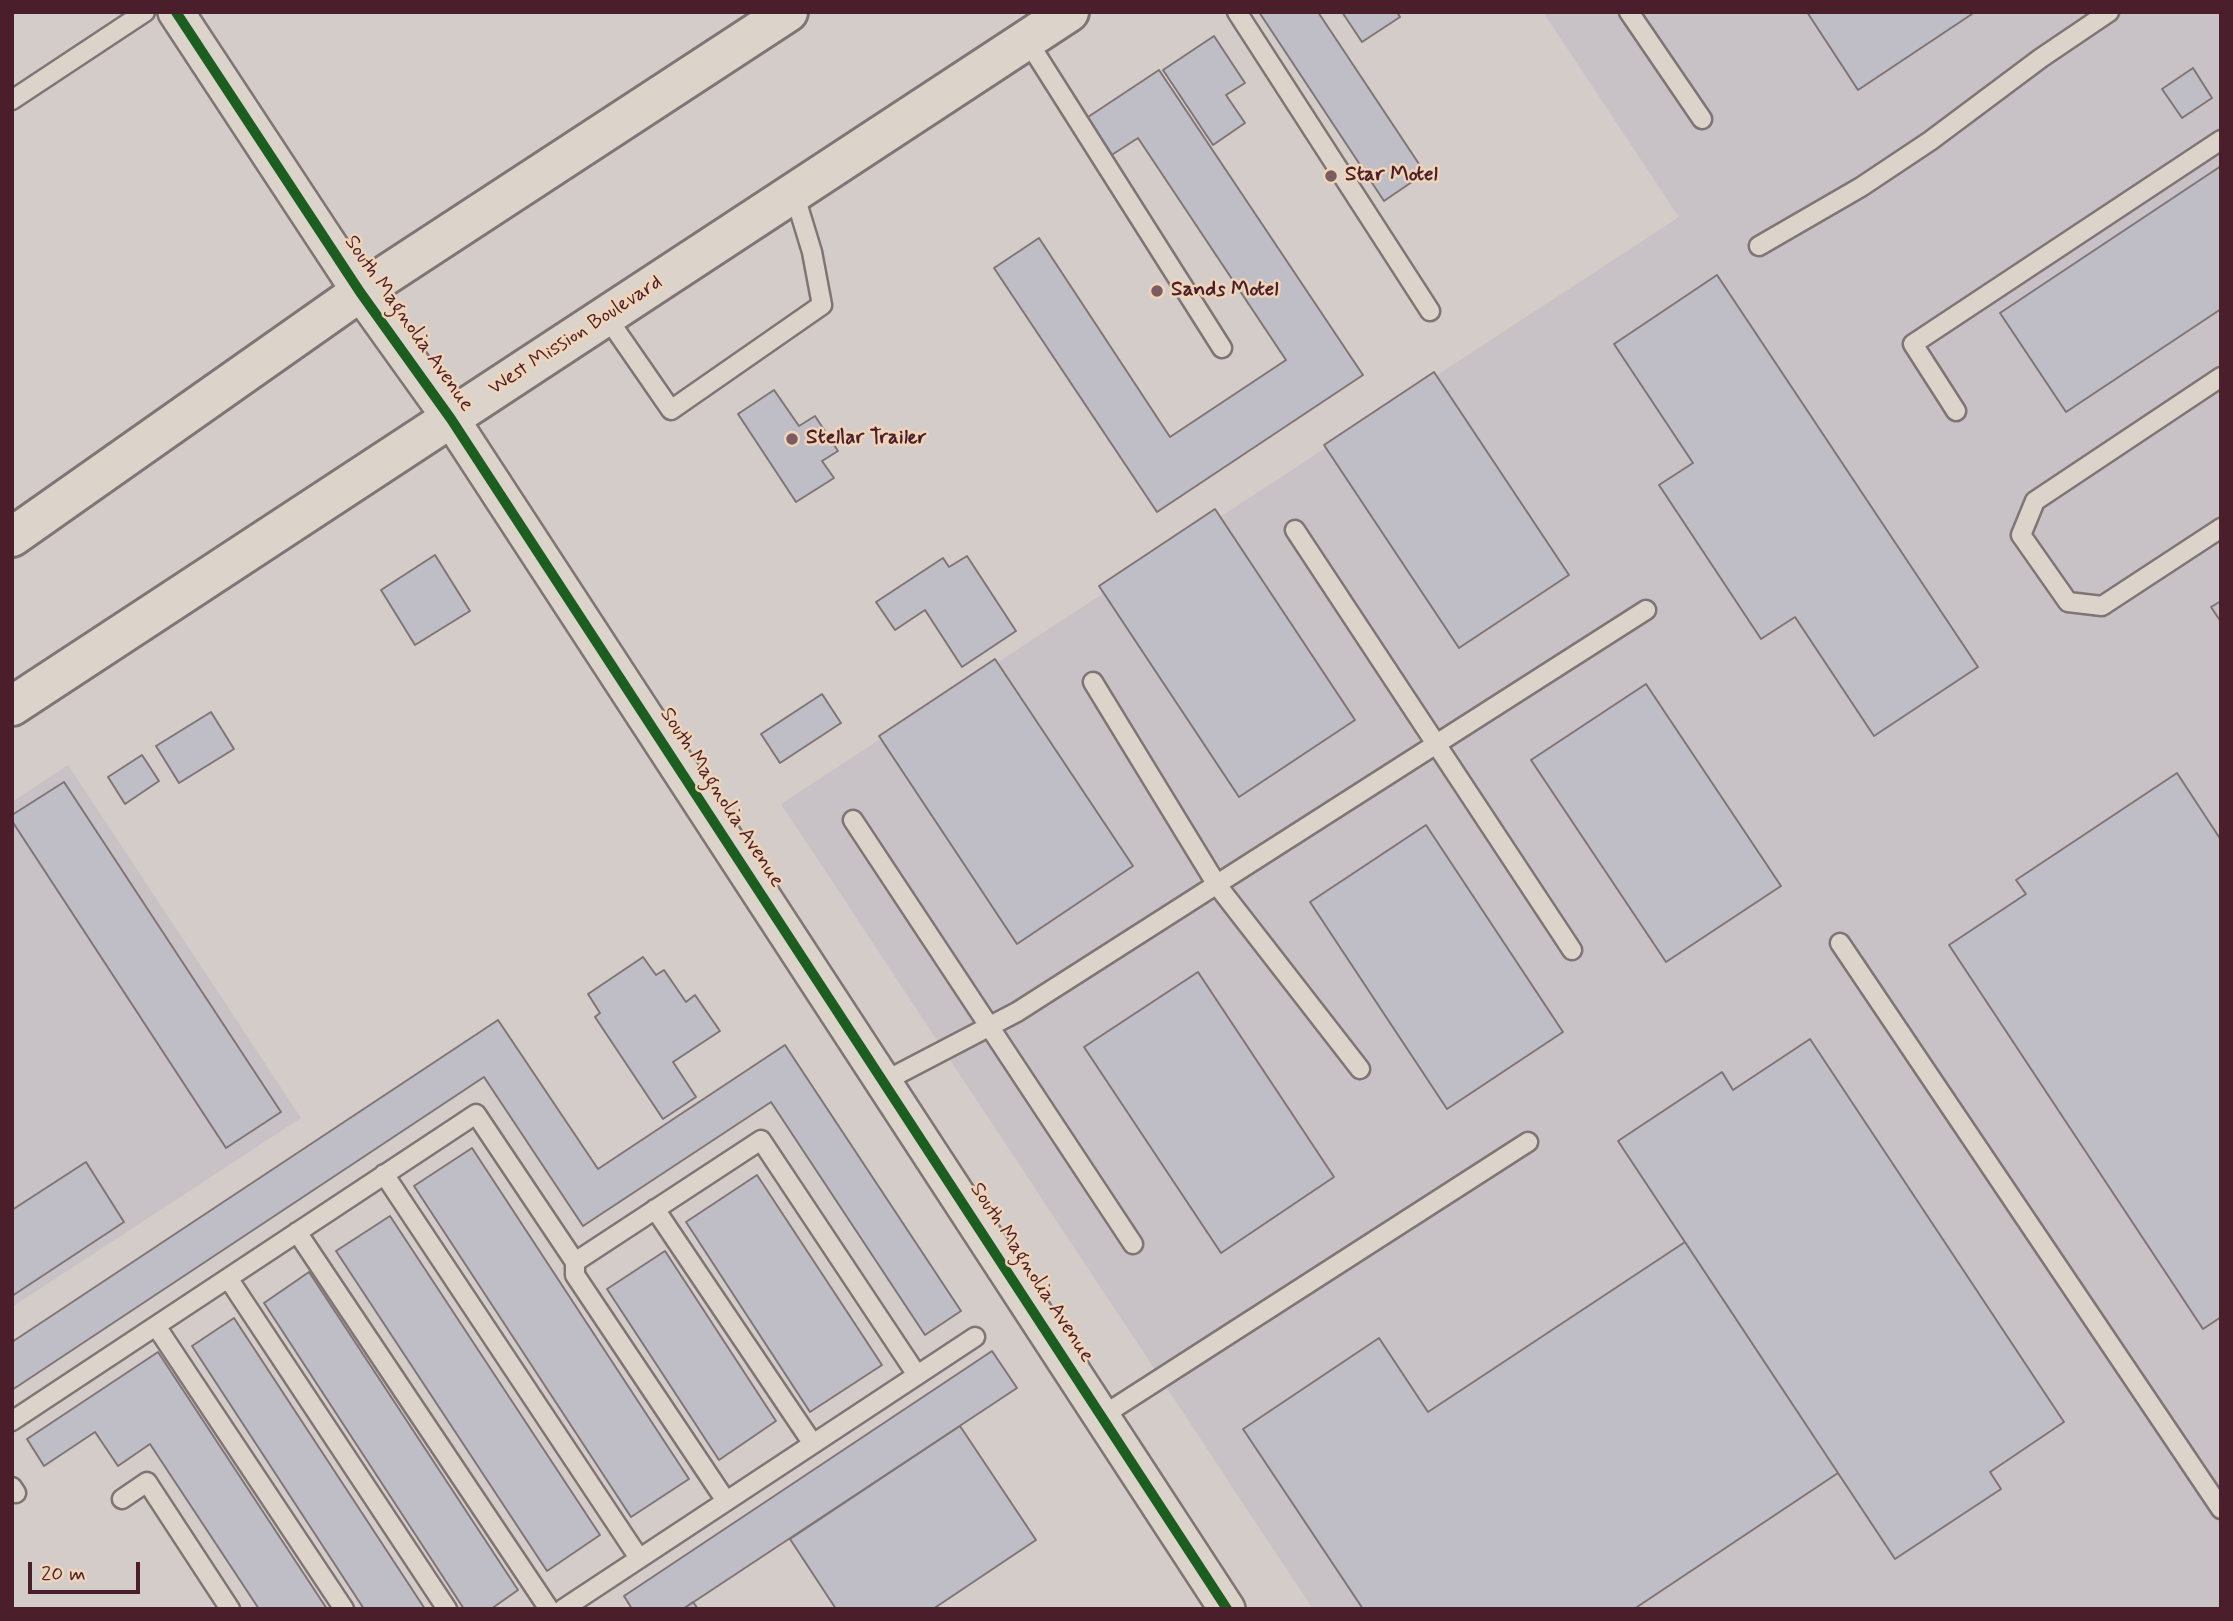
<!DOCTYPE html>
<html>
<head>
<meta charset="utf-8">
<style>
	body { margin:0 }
	#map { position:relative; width:2233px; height:1621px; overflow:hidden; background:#d4ccc9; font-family:Mynerve,sans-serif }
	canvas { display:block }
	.frame { position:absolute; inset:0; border:14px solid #4a1f2b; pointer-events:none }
	.scale { position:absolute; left:28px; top:1562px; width:112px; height:32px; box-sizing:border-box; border:4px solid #4a1f2b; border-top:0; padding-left:9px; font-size:21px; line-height:24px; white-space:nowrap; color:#4a1f2b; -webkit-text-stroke:5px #f0d4b7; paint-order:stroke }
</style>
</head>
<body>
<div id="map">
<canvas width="2233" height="1621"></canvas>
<div class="frame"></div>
<div class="scale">20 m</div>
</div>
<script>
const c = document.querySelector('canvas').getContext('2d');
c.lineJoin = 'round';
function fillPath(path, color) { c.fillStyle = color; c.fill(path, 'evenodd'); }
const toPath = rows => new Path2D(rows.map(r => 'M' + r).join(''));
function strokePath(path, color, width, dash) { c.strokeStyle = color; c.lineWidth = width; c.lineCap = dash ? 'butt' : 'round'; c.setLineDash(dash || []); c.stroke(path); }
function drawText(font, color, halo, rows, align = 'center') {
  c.font = font + ' Mynerve,sans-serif'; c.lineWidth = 5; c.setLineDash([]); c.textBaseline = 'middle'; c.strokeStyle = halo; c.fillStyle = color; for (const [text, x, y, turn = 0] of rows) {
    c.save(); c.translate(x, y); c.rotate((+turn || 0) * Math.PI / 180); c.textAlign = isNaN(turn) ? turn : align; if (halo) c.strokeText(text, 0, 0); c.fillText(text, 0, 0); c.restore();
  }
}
const built = toPath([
	[1543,12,2221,12,2221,1609,1313,1609,781,804,1679,217],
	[68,765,301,1118,12,1307,12,802]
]);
const building = toPath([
	[1259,12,1318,12,1425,173,1384,201,1259,12],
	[1342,12,1397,12,1400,17,1362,42,1342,12],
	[1807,12,1975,12,1858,90,1807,12],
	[1214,36,1245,83,1226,95,1245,123,1213,145,1163,70,1214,36],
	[2193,68,2212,98,2182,118,2162,89,2193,68],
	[1159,70,1363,375,1157,512,994,268,1039,238,1170,437,1286,360,1138,138,1110,156,1085,119,1159,70],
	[2221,166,2221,309,2066,412,2000,313,2221,166],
	[1717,275,1978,667,1874,736,1795,617,1761,639,1659,485,1693,463,1614,344,1717,275],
	[1434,372,1569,575,1459,648,1324,445,1434,372],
	[774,390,799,426,815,416,838,451,822,461,834,478,796,502,738,414,774,390],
	[1215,509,1355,720,1239,797,1099,586,1215,509],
	[435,555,470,611,415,645,381,590,435,555],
	[967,556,1016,631,962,667,925,610,895,630,876,602,943,558,949,567,967,556],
	[2221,601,2221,622,2211,607,2221,601],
	[995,659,1133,866,1017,944,879,736,995,659],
	[1646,684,1781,886,1666,962,1531,760,1646,684],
	[822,694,841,723,780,763,761,734,822,694],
	[211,712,234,749,179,783,156,746,211,712],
	[142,755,159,781,125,804,108,777,142,755],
	[2177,773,2221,840,2221,1317,2203,1329,1949,945,2026,894,2016,880,2177,773],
	[64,782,281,1112,226,1148,12,821,12,815,64,782],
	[1426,825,1563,1032,1447,1109,1310,902,1426,825],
	[643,957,656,975,664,970,686,1002,695,995,720,1031,673,1062,696,1097,663,1119,595,1017,600,1013,588,994,643,957],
	[1198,972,1334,1177,1221,1253,1084,1047,1198,972],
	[498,1020,598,1169,785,1045,961,1311,925,1335,771,1102,583,1226,484,1077,12,1390,12,1342,498,1020],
	[1810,1039,2064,1422,1990,1472,2001,1489,1895,1559,1618,1141,1722,1072,1733,1090,1810,1039],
	[472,1148,689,1479,631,1517,414,1186,472,1148],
	[86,1162,124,1222,12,1296,12,1210,86,1162],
	[757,1175,882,1365,810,1412,686,1222,757,1175],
	[390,1216,600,1535,547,1571,336,1251,390,1216],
	[1685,1242,1838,1473,1634,1609,1363,1609,1243,1429,1379,1338,1428,1412,1685,1242],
	[665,1251,776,1421,719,1460,607,1289,665,1251],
	[309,1272,518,1590,491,1609,464,1609,264,1303,309,1272],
	[234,1318,425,1609,364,1609,192,1346,234,1318],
	[992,1351,1017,1388,683,1609,632,1609,624,1596,992,1351],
	[158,1352,327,1609,259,1609,150,1444,118,1466,95,1432,44,1466,27,1439,158,1352],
	[960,1426,1036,1540,933,1609,836,1609,790,1539,960,1426],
	[693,1602,698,1609,683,1609,693,1602]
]);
const service = toPath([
	[1237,12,1430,311],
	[1629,12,1702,119],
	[1027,40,1222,348],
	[12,100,145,12],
	[1759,246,1861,187,1930,141,2041,58,2109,12],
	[606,316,671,410,822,305,812,252,794,193],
	[2221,377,2035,501,2021,535,2068,602,2102,606,2221,528],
	[1956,411,1913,344,2221,140],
	[1295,530,1572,950],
	[1093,682,1217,885,1360,1069],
	[853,820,1133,1244],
	[1840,943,2221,1509],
	[883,1082,1017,1012,1646,610],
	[384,1174,639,1558],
	[655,1209,813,1444],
	[297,1232,549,1609],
	[575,1262,575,1275,726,1501],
	[228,1278,447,1609],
	[156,1326,344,1609],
	[1102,1416,1528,1142],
	[12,1421,476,1114,575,1262,761,1140,917,1375],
	[12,1487,16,1493],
	[122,1499,147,1482,230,1609],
	[563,1609,975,1337]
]);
const minor = toPath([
	[176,12,360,292,451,419,1227,1609]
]);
const primary = toPath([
	[12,537,360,292,788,12],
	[12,706,1069,12]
]);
const cycleway = toPath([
	[176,12,360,292,451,419,1227,1609]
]);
const markers = [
	[1331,176,7,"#7a5c62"],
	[1157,291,7,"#7a5c62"],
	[792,439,7,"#7a5c62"]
];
const poiNames = [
	["Star Motel",1345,176],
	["Sands Motel",1171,291],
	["Stellar Trailer",806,439]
];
const streetNames = [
	["South Magnolia Avenue",408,324,55],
	["West Mission Boulevard",576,336,-33],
	["South Magnolia Avenue",721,798,57],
	["South Magnolia Avenue",1031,1273,57]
];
fillPath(built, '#c8c1c5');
fillPath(building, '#bfbdc5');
strokePath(building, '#807575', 2);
strokePath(service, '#807575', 23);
strokePath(minor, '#807575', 40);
strokePath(primary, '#807575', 44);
strokePath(service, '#dcd3ca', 18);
strokePath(minor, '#dcd3ca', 35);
strokePath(primary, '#dcd3ca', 38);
strokePath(cycleway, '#1b5e20', 10);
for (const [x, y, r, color] of markers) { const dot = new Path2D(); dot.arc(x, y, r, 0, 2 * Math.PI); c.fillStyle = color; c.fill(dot); strokePath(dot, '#f0d4b7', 2.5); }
drawText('bold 21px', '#4a1f2b', '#f0d4b7', poiNames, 'left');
drawText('21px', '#4a1f2b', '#f0d4b7', streetNames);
</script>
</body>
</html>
